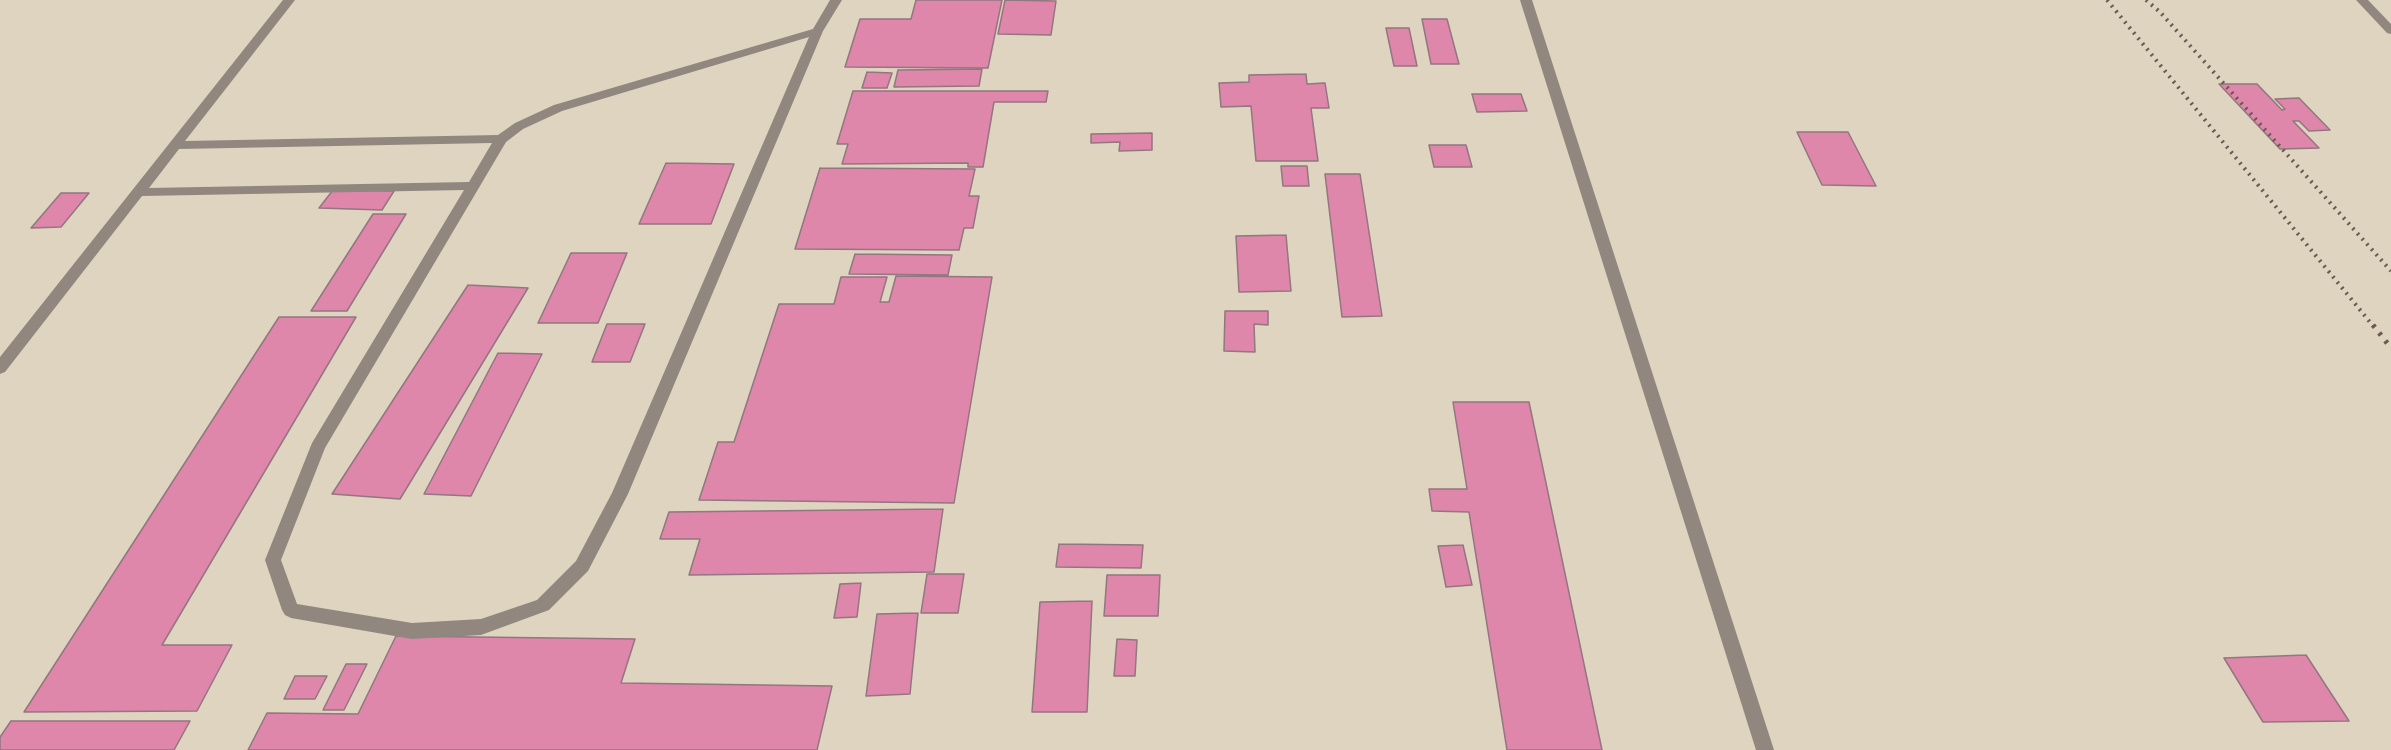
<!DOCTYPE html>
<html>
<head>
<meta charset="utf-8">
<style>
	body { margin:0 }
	canvas { display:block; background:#f6d7ca }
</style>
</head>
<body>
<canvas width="2391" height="750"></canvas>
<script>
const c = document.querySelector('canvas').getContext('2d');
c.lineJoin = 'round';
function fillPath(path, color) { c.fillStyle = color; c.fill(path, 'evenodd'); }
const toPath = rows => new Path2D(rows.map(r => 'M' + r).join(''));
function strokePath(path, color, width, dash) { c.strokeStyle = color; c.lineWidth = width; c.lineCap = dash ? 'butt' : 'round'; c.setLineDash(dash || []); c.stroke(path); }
const industrial = toPath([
	[0,0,2391,0,2391,750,0,750]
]);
const building = toPath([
	[916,0,1002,0,988,68,845,67,860,19,911,19,916,0],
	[1005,0,1056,1,1051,35,998,34,1005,0],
	[1422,19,1447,19,1459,64,1431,64,1422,19],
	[1386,28,1409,28,1417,66,1394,66,1386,28],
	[982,69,979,86,894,87,898,70,982,69],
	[867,72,892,73,887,88,862,88,867,72],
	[1306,74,1307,84,1325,83,1329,108,1311,108,1318,161,1256,161,1251,106,1221,107,1219,83,1249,82,1249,75,1306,74],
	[2219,84,2257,84,2282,110,2285,109,2275,99,2299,98,2330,130,2309,131,2299,121,2293,121,2319,148,2280,149,2219,84],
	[853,91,1048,91,1046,102,994,102,983,167,968,167,968,163,842,164,848,144,837,144,853,91],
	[1472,94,1521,94,1527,111,1477,112,1472,94],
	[1797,132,1848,132,1876,186,1822,185,1797,132],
	[1152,133,1152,150,1119,151,1120,142,1091,143,1091,134,1152,133],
	[1429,145,1466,145,1472,167,1434,167,1429,145],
	[666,163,734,164,711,224,639,224,666,163],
	[1281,166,1307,166,1309,186,1283,186,1281,166],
	[820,168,975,169,969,196,979,196,973,228,964,228,959,250,795,249,820,168],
	[1325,174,1360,174,1382,316,1342,317,1325,174],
	[333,190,394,191,382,210,319,208,333,190],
	[61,193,89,193,61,227,31,228,61,193],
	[373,214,406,214,347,311,311,311,373,214],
	[1286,235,1291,291,1239,292,1236,236,1286,235],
	[571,253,627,253,598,323,538,323,571,253],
	[855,254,952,255,948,275,849,274,855,254],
	[896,276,992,277,954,503,699,500,718,442,734,442,779,304,834,304,841,277,887,277,880,302,889,302,896,276],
	[468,285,528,288,400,499,332,494,468,285],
	[1225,311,1268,311,1268,325,1254,324,1255,352,1224,351,1225,311],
	[279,317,356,317,162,645,232,645,197,711,24,712,279,317],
	[607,324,645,324,630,362,592,362,607,324],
	[498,353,542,354,471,496,424,494,498,353],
	[1453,402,1529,402,1602,750,1507,750,1469,512,1432,511,1429,489,1467,489,1453,402],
	[943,509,934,572,689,575,700,539,660,539,669,512,943,509],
	[1059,544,1143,545,1141,568,1056,567,1059,544],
	[1463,545,1472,585,1446,587,1438,546,1463,545],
	[927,574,964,574,958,613,921,613,927,574],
	[1107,575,1160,575,1158,616,1104,616,1107,575],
	[861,583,857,617,834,618,840,584,861,583],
	[1092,601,1087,712,1032,712,1040,602,1092,601],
	[918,613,910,694,866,696,877,614,918,613],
	[396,636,635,639,621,683,832,686,817,750,248,750,267,713,358,714,396,636],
	[1117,639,1137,640,1135,676,1114,676,1117,639],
	[2306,655,2349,721,2263,722,2224,658,2306,655],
	[346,664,367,664,344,710,323,710,346,664],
	[295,676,327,676,315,699,284,699,295,676],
	[11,721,190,721,174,750,0,750,0,737,11,721]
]);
const minor = toPath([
	[283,0,295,0,185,141,498,135,515,123,554,105,813,29,830,0,842,0,823,31,628,494,588,571,549,610,481,635,412,639,291,618,285,615,282,610,265,560,312,443,464,190,142,196,5,372,0,374,0,357,283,0],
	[809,37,612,493,576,561,537,600,481,619,412,623,297,604,281,560,325,448,506,142,523,129,562,111,809,37],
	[492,143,469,182,149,188,179,149,492,143],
	[1520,0,1532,0,1774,750,1756,750,1520,0],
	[2356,0,2368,0,2391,24,2391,34,2387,33,2356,0]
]);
const railFar1 = toPath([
	[2107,0,2374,327],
	[2146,0,2160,12,2391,271]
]);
const rail = toPath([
	[2373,325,2391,348]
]);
fillPath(industrial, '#ded4bf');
fillPath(building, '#df86ab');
strokePath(building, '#927680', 1.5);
fillPath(minor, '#91877e');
strokePath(railFar1, '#6c5a52', 4, [2, 5]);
strokePath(rail, '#6c5a52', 5, [3, 7]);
</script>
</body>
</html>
